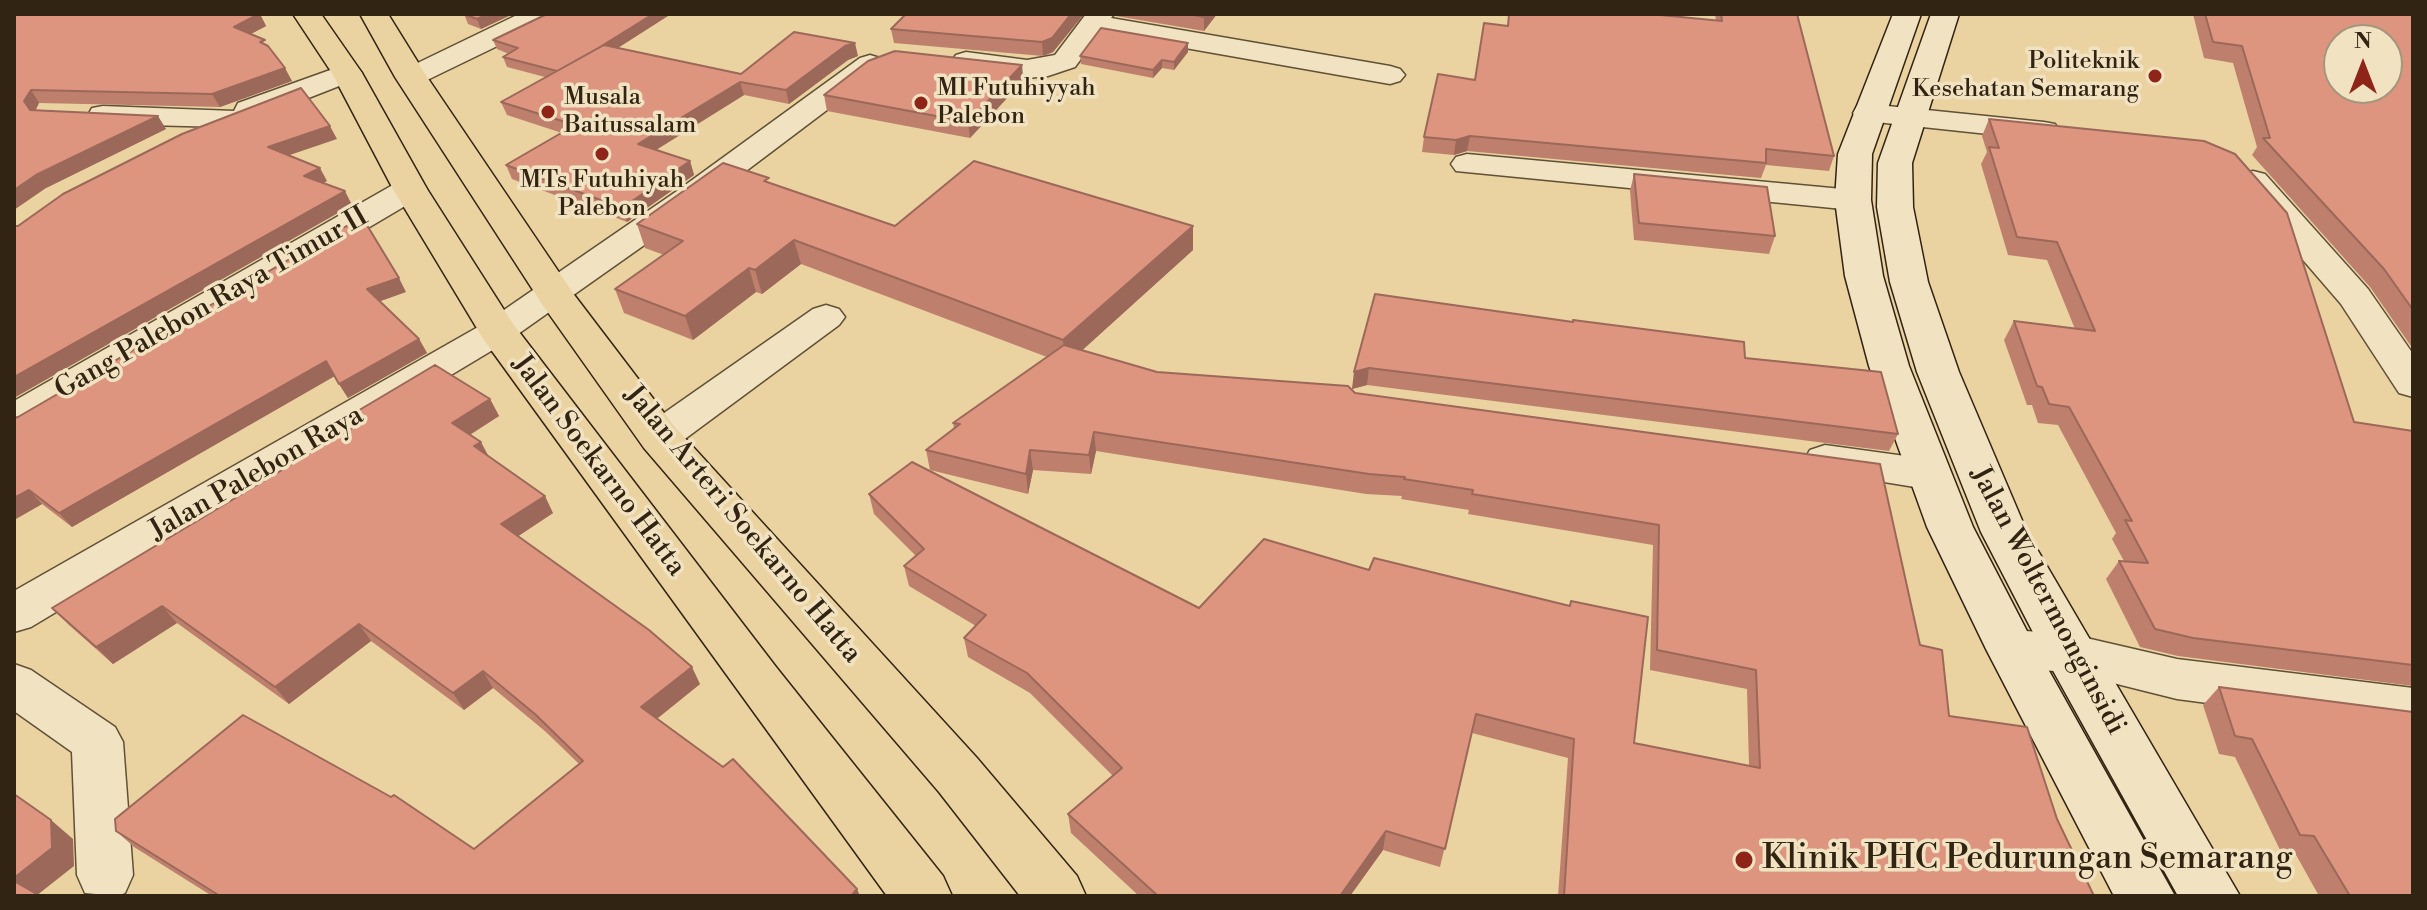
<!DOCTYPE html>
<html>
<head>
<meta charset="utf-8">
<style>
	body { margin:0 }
	#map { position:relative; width:2427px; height:910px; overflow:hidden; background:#ead2a1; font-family:"Libre Bodoni",serif }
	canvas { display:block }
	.frame { position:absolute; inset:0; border:16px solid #312413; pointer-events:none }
	.north { position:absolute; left:2323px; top:24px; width:80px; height:80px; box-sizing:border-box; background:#f1e2c2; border:2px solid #a4967c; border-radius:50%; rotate:0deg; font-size:22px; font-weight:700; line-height:32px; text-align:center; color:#312413 }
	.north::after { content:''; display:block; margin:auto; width:28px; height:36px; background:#8f2418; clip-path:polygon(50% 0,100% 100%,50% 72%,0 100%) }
</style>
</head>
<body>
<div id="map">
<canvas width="2427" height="910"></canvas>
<div class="frame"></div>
<div class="north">N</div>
</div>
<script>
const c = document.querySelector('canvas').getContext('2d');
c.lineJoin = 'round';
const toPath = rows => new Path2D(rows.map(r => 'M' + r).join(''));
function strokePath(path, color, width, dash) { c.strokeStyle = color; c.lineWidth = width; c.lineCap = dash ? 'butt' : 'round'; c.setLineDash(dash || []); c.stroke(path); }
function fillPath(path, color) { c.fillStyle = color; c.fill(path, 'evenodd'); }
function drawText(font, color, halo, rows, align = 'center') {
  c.font = font + ' "Libre Bodoni",serif'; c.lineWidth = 7; c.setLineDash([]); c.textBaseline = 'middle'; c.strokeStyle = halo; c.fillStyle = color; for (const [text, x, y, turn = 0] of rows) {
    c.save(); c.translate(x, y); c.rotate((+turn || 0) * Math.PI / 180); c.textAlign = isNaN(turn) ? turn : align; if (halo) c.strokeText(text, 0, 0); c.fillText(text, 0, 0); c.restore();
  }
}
const street = toPath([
	[519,14,555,14,551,20,421,83,411,86,401,83,396,77,401,71,519,14],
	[1086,14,1114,14,1111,18,1390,66,1400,69,1405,75,1400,81,1390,84,1100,33,1075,67,1048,76,1027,78,966,70,956,67,951,61,956,55,966,52,1027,60,1055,55,1086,14],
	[870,55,880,58,885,64,880,70,701,205,511,339,31,627,14,632,14,591,485,323,677,191,860,58,870,55],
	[347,64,357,67,362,73,357,79,260,117,241,117,237,125,226,127,103,124,92,122,88,115,92,108,103,106,234,111,238,103,347,64],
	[1868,104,2044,122,2055,124,2060,131,2055,138,2044,140,1857,120,1853,113,1857,106,1868,104],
	[1467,154,1853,190,1865,193,1870,200,1865,207,1853,210,1456,171,1451,164,1456,157,1467,154],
	[2253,171,2265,174,2368,289,2413,354,2413,397,2399,393,2341,304,2241,188,2236,181,2241,174,2253,171],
	[410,179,422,182,427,189,422,196,28,429,14,433,14,401,398,182,410,179],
	[826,305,839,309,845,317,839,325,674,447,659,451,644,447,638,437,644,427,813,309,826,305],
	[1825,445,1927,459,1942,463,1948,474,1942,485,1927,489,1810,470,1804,460,1810,450,1825,445],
	[2011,630,2069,634,2177,659,2413,688,2413,730,2177,699,2069,672,2011,668,1994,663,1987,649,1994,635,2011,630],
	[14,664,31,670,115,727,123,742,133,875,125,893,117,896,85,893,77,875,72,752,14,711,14,664]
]);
const secondary = toPath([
	[1893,14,1921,14,1872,154,1871,200,1883,276,1909,366,1973,527,2029,635,2175,896,2114,896,1986,649,1927,527,1869,366,1845,276,1835,200,1838,154,1893,14],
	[1931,14,1959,14,1912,163,1913,207,1928,282,1959,372,2027,532,2240,896,2178,896,2051,667,1981,532,1917,372,1890,282,1877,207,1878,163,1931,14]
]);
const primary = toPath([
	[293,14,321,14,362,73,427,189,513,324,776,667,943,876,952,896,887,896,484,340,393,189,332,73,293,14],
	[360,14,388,14,427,77,575,296,674,426,977,758,1077,876,1086,896,1020,896,939,792,644,448,542,304,395,77,360,14]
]);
const wall = toPath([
	[14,14,260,14,266,26,251,34,268,46,292,81,220,107,39,103,36,110,166,129,46,188],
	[464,14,513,14,481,29,468,24],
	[547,14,671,14,618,48,741,74,858,56,848,60,789,104,744,95,656,150,690,161,694,175,627,222,512,179,506,165,562,133,507,115,501,102,545,77,507,67,503,57,509,54,497,49,493,40],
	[1084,14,1053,52,1043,56,894,43,891,29],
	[1115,14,1217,14,1204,31,1116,16],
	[1715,14,1797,14,1834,156,1829,171,1766,165,1761,178,1467,151,1454,155,1422,152,1424,137,1475,80,1507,26,1716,21],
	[2193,14,2413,14,2413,349,2370,287,2252,155,2257,147,2233,63,2204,58],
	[1188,43,1188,52,1174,70,1162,68,1153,78,1081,64,1080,56],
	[1022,65,1023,81,970,138,827,111,824,95],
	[1989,119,2354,422,2413,431,2413,686,2178,656,2140,647,2106,579,2119,561,2124,561,2112,539,2116,533,2058,425,2038,423,2032,405,2027,405,2004,340,2014,321,2075,329,2047,260,2008,255,1981,164,1987,152,1982,136],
	[1634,174,1775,236,1769,254,1634,240,1630,191],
	[771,183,895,226,1193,250,1082,350,1157,372,1355,393,1880,464,1920,645,1949,716,2057,819,2094,896,1558,896,1568,758,1472,733,1440,867,1383,850,1350,896,1139,896,1071,833,1068,814,1113,776,1030,693,968,657,964,638,976,626,909,586,904,566,916,556,874,514,869,494,1199,608,1369,570,1570,606,1571,601,1634,743,1749,766,1747,689,1650,670,1653,545,1468,514,1469,510,1401,499,1402,496,1366,494,1096,451,1091,474,1033,470,1028,494,930,470,926,450,954,429,953,423,1047,357,801,264,762,294,756,292,693,340,624,313,615,289,664,255,645,248,637,224],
	[406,292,380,301,419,339,427,353,348,398,334,376,72,527,42,504,14,520,14,418],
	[1375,294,1745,358,1898,434,1889,451,1367,385,1352,389],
	[490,399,499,416,470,435,488,456,553,513,518,536,700,684,657,719,860,896,212,896,134,847,116,831,474,849,579,764,546,732,493,688,464,710,371,641,289,704,177,623,113,664,69,625,52,608],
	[2219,687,2413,896,2319,896,2295,853,2281,852,2235,757,2219,754,2203,705]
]);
const shadedWall = toPath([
	[259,14,260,14,266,26,241,39,234,27],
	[488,14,513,14,481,29,477,19],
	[653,14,671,14,564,82,560,72],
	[1071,14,1084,14,1053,52,1043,56,1042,42],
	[1206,14,1217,14,1204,31,1204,17],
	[855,43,858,56,848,60,789,104,786,90,845,46],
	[1188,43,1188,52,1174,70,1174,62],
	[1162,60,1162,68,1153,78,1153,70],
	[1022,65,1023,81,970,138,968,122],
	[285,68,292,81,220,107,212,94],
	[740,82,744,95,643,158,638,144],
	[31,90,39,103,33,114,24,101],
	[158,116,166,129,46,188,14,210,14,190,36,175],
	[330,126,337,139,275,160,268,147],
	[1470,136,1467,151,1454,155,1456,140],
	[690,161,694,175,627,222,622,208],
	[320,168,327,181,311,190,304,176],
	[345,191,352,205,14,398,14,377],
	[1193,226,1193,250,1066,365,1063,340],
	[794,240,801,264,762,294,755,270],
	[749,268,756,292,693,340,685,316],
	[399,278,406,292,375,303,367,289],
	[419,339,427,353,348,398,339,384],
	[326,361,335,376,72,527,59,513],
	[1369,368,1367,385,1352,389,1354,372],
	[490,399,499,416,461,440,452,423],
	[1094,432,1096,451,1091,474,1089,455],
	[481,442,490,459,474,446],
	[1030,450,1033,470,1028,494,1026,474],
	[29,490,42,504,14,520,14,498],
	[545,496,553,513,511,541,501,524],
	[162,606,177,623,113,664,96,647],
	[359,624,371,641,289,704,275,687],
	[692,667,700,684,650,724,641,707],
	[483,671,493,688,464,710,453,693],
	[51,820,73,839,74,866,36,896,14,882,14,878],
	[1386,831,1383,850,1350,896,1340,896],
	[857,889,860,896,851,896]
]);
const building = toPath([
	[14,14,259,14,234,27,265,40,260,42,268,46,285,68,212,94,31,90,24,101,30,110,158,116,36,175,14,190,14,14],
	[464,14,488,14,477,19,464,14],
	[547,14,653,14,600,47,557,71,503,57,518,48,493,40,547,14],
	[906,14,1071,14,1052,38,1042,42,891,29,906,14],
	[1188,14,1206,14,1204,17,1188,14],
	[1509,14,1650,14,1722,21,1721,14,1797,14,1834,156,1766,149,1766,163,1470,136,1456,140,1424,137,1438,74,1475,80,1484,23,1508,26,1509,14],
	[2205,14,2413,14,2413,310,2384,269,2263,138,2270,138,2242,46,2213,42,2205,14],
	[2339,40,2387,40,2387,88,2339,88,2339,40],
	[1101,28,1188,43,1174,62,1162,60,1153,70,1080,56,1101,28],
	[794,32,855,43,845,46,786,90,740,82,638,144,690,161,622,208,506,165,575,125,501,102,604,45,741,74,794,32],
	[895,51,1022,65,968,122,824,95,868,61,895,51],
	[301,88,330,126,268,147,320,168,304,176,345,191,14,377,14,226,18,226,63,194,182,134,301,88],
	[1989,119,2204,141,2235,154,2287,213,2354,422,2413,431,2413,665,2193,638,2155,629,2119,561,2148,563,2125,520,2132,521,2069,407,2049,404,2042,387,2037,386,2014,321,2095,331,2057,242,2017,237,1989,147,1999,148,1989,119],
	[974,161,1193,226,1063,340,794,240,755,270,749,268,685,316,615,289,683,241,637,224,723,163,769,178,764,181,895,226,974,161],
	[1634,174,1767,187,1775,236,1639,223,1634,174],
	[362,217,399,278,367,289,419,339,339,384,326,361,59,513,29,490,14,498,14,418,18,417,362,217],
	[1375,294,1573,322,1573,320,1744,342,1745,358,1881,372,1898,434,1369,368,1354,372,1375,294],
	[1064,345,1157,372,1348,386,1355,393,1880,464,1920,645,1942,650,1949,716,2027,727,2057,819,2094,896,1564,896,1574,739,1476,714,1445,849,1386,831,1340,896,1158,896,1068,814,1122,768,1027,673,964,638,986,615,904,566,924,549,869,494,912,462,1199,608,1264,539,1369,570,1374,558,1570,606,1571,601,1648,617,1634,743,1760,768,1756,670,1657,650,1659,525,1472,494,1473,490,1404,479,1405,477,1369,474,1094,432,1089,455,1030,450,1026,474,926,450,960,424,953,423,1064,345],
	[435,365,490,399,452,423,481,442,474,446,545,496,501,524,649,630,692,667,641,707,723,767,733,759,857,889,851,896,220,896,116,831,115,819,243,715,391,797,394,795,474,849,583,761,536,715,483,671,453,693,359,624,275,687,162,606,96,647,52,608,362,422,356,412,435,365],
	[2219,687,2413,712,2413,896,2350,896,2314,836,2300,835,2252,739,2235,736,2219,687],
	[14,794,51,820,52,848,14,878,14,794],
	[14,881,40,896,14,896,14,881]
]);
const markers = [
	[2155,76,8,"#8f2418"],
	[921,103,8,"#8f2418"],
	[548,112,8,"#8f2418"],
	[602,154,8,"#8f2418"],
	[1744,860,10,"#8f2418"]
];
const farPoinames = [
	["Politeknik",2139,62,"right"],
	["Kesehatan Semarang",2139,90,"right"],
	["MI Futuhiyyah",937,89],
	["Palebon",937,117],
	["Musala",564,98],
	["Baitussalam",564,126],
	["MTs Futuhiyah",602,181,"center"],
	["Palebon",602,209,"center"]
];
const streetNames = [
	["Gang Palebon Raya Timur II",212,304,-30],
	["Jalan Soekarno Hatta",598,466,53],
	["Jalan Palebon Raya",257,474,-30],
	["Jalan Arteri Soekarno Hatta",742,525,50],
	["Jalan Woltermonginsidi",2047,601,62]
];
const nearPoinames = [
	["Klinik PHC Pedurungan Semarang",1762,860]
];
strokePath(street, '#5f5036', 3);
strokePath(secondary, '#312413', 3);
strokePath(primary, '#312413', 3);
fillPath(street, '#f1e2c2');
fillPath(secondary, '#f1e2c2');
fillPath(primary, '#ead2a1');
fillPath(wall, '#be806d');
fillPath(shadedWall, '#9b6859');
fillPath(building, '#dd957f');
strokePath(building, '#9b6859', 2);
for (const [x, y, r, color] of markers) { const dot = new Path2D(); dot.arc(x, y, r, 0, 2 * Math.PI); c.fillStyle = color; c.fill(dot); strokePath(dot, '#f1e2c2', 3); }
drawText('24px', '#312413', '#f1e2c2', farPoinames, 'left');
drawText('28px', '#312413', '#f1e2c2', streetNames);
drawText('34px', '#312413', '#f1e2c2', nearPoinames, 'left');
</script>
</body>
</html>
